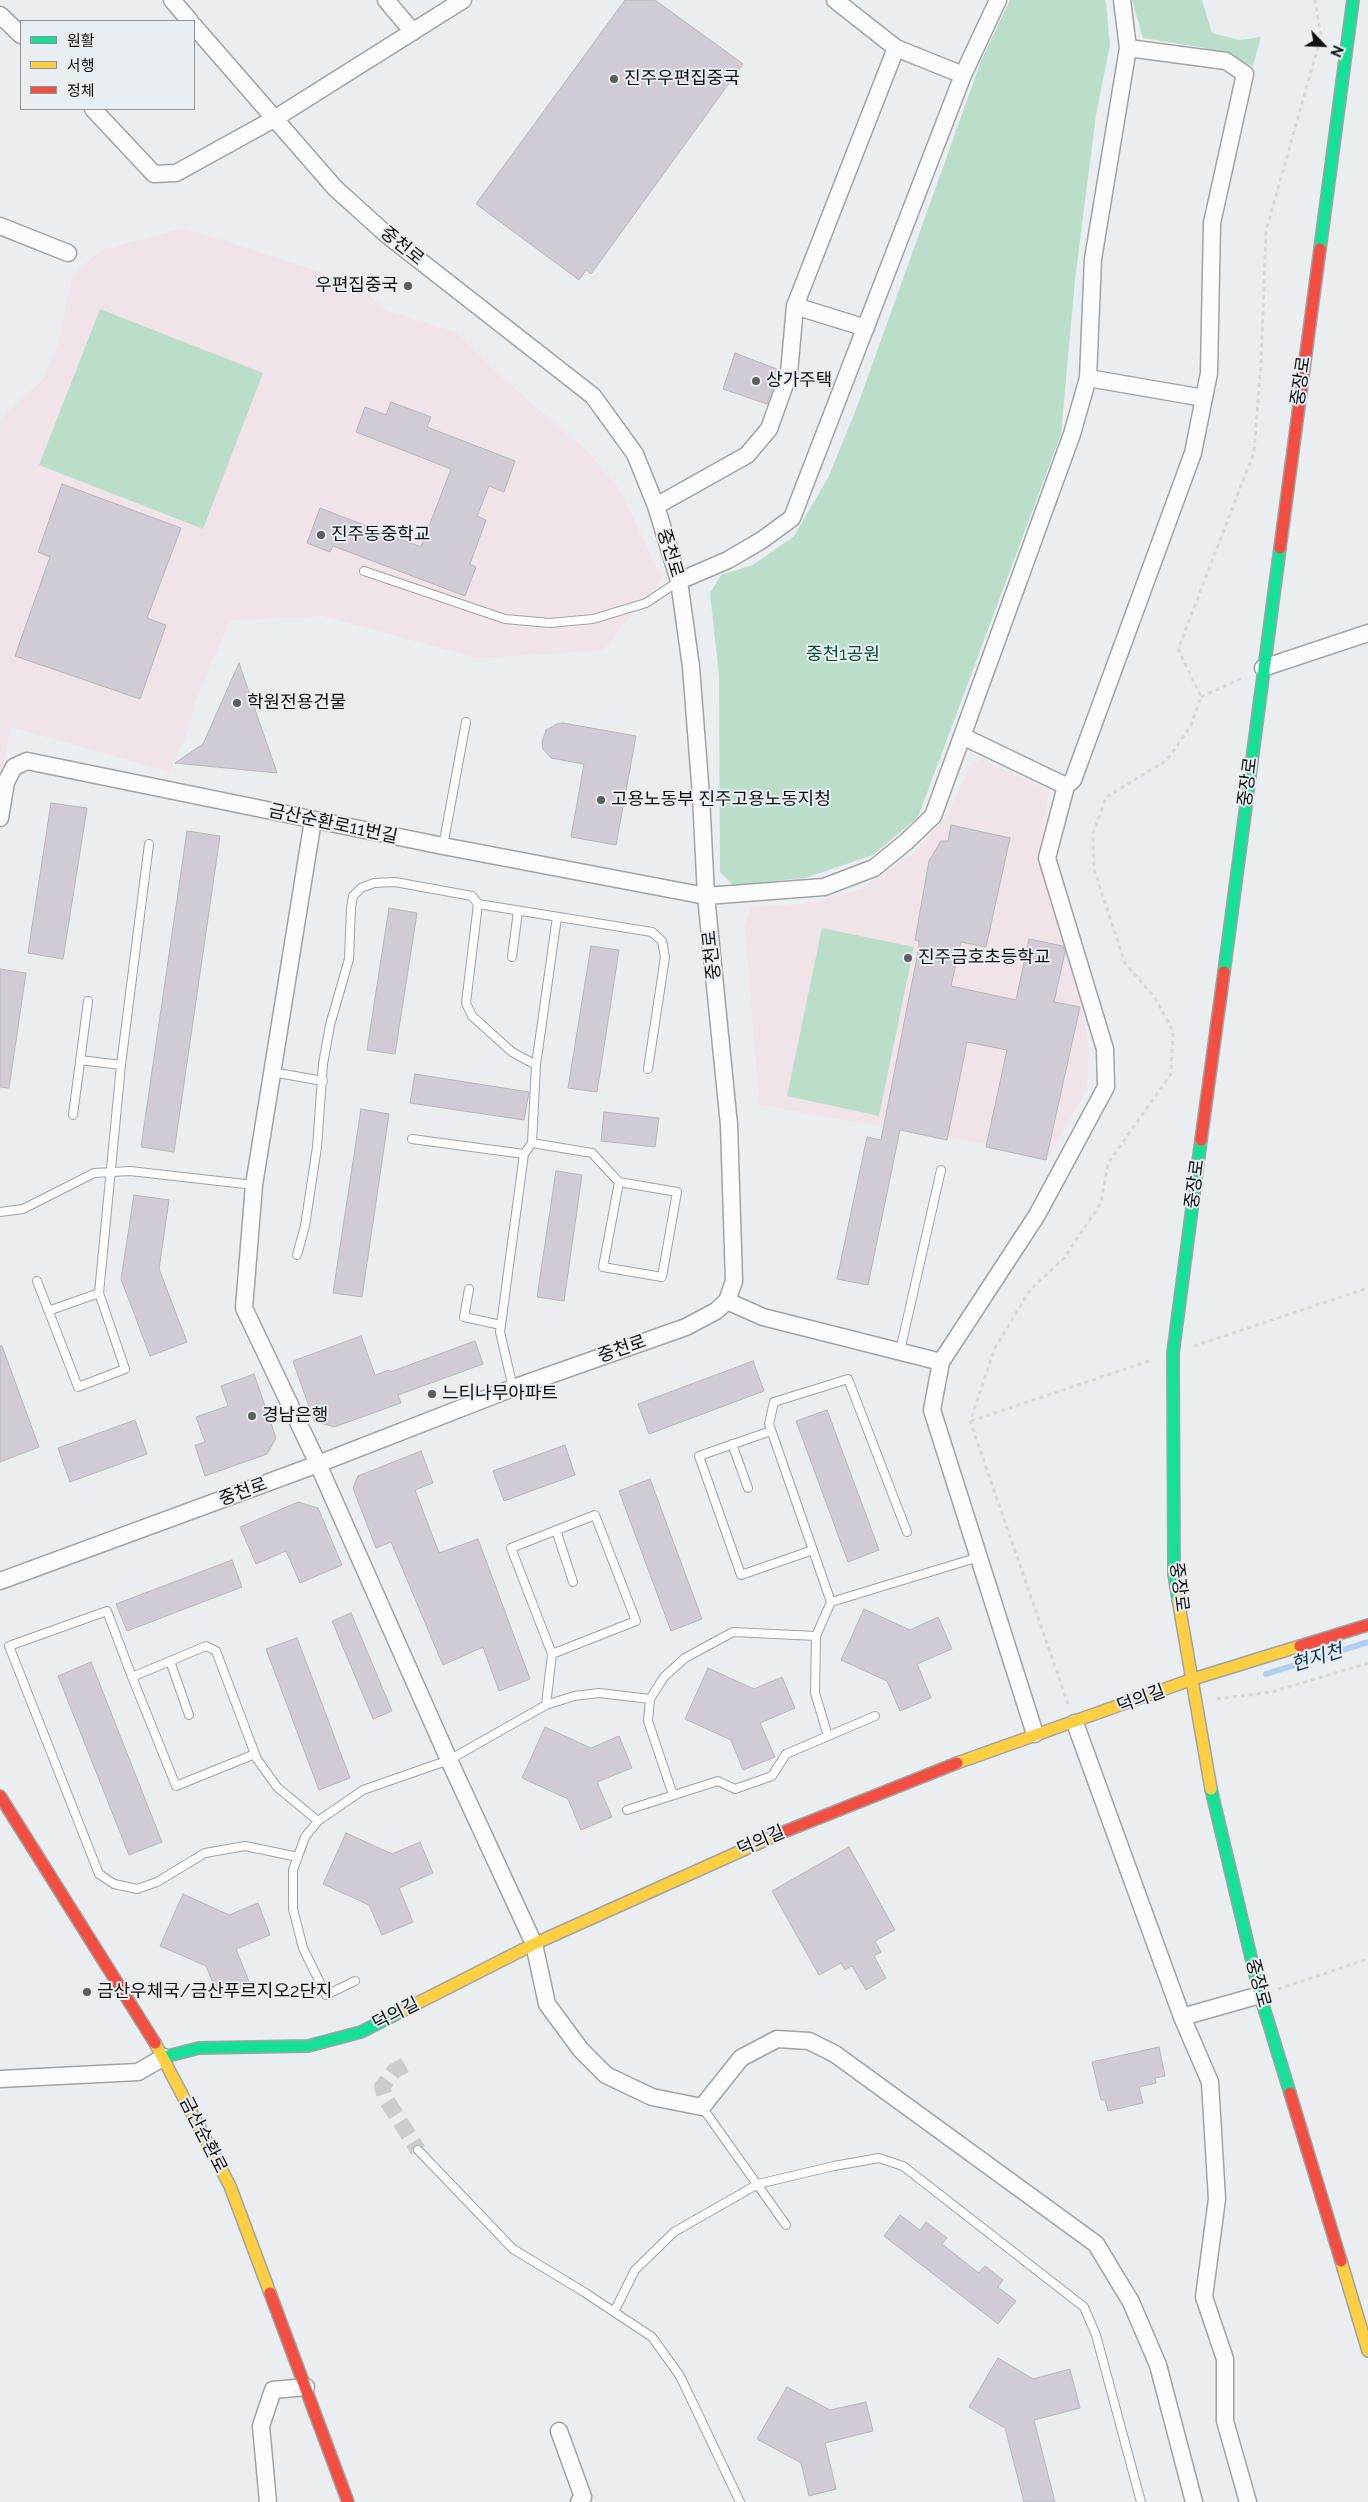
<!DOCTYPE html>
<html>
<head>
<meta charset="utf-8">
<style>
	body { margin:0 }
	#map { position:relative; width:1368px; height:2502px; overflow:hidden; background:#ebeef1; font-family:Raleway,"Noto Sans KR",sans-serif }
	canvas { display:block }
	.legend { position:absolute; left:20px; top:20px; width:175px; height:90px; box-sizing:border-box; background:#e9eef3; border:1px solid #919599; margin:0; padding:6px 9px; list-style:none; font-size:15px; color:#0e0f11 }
	.legend li { display:flex; align-items:center; gap:10px; height:25px }
	.legend b { width:25px; border:1px solid #919599 }
	.north { position:absolute; left:1298px; top:20px; width:50px; height:50px; -webkit-text-stroke:4px #e9eef3; paint-order:stroke; rotate:114deg; font-size:14px; font-weight:700; line-height:20px; text-align:center; color:#0e0f11 }
	.north::after { content:''; display:block; margin:auto; width:18px; height:22px; background:#0e0f11; clip-path:polygon(50% 0,100% 100%,50% 72%,0 100%) }
</style>
</head>
<body>
<div id="map">
<canvas width="1368" height="2502"></canvas>
<ul class="legend">
<li><b style="height:6px;background:#16e098"></b>원활</li>
<li><b style="height:6px;background:#ffcf43"></b>서행</li>
<li><b style="height:6px;background:#f24e42"></b>정체</li>
</ul>
<div class="north">N</div>
</div>
<script>
const c = document.querySelector('canvas').getContext('2d');
c.lineJoin = 'round';
function fillPath(path, color) { c.fillStyle = color; c.fill(path, 'evenodd'); }
const toPath = rows => new Path2D(rows.map(r => 'M' + r).join(''));
function strokePath(path, color, width, dash) { c.strokeStyle = color; c.lineWidth = width; c.lineCap = dash ? 'butt' : 'round'; c.setLineDash(dash || []); c.stroke(path); }
function drawText(font, color, halo, rows, align = 'center') {
  c.font = font + ' Raleway,"Noto Sans KR",sans-serif'; c.lineWidth = 4; c.setLineDash([]); c.textBaseline = 'middle'; c.strokeStyle = halo; c.fillStyle = color; for (const [text, x, y, turn = 0] of rows) {
    c.save(); c.translate(x, y); c.rotate((+turn || 0) * Math.PI / 180); c.textAlign = isNaN(turn) ? turn : align; if (halo) c.strokeText(text, 0, 0); c.fillText(text, 0, 0); c.restore();
  }
}
const education = toPath([
	[184,228,348,281,388,310,456,332,497,373,587,451,621,491,662,579,602,651,477,658,323,616,230,621,200,689,185,739,170,772,11,727,0,781,0,422,3,417,45,377,59,342,72,276,101,250],
	[981,759,1049,790,1039,858,1079,989,1089,1048,1087,1090,1048,1155,759,1105,745,926,751,907,803,904,861,889,914,853,949,814,968,768]
]);
const green = toPath([
	[1010,0,1105,0,1106,3,1110,45,1096,115,1075,280,1061,434,918,817,873,855,805,878,733,885,720,872,719,676,710,593,721,575,753,565,794,536,828,478,857,407,981,61],
	[1132,0,1202,0,1212,33,1239,40,1261,37,1253,66,1205,48,1143,38],
	[100,309,263,373,203,529,39,465],
	[822,928,914,947,879,1116,787,1096]
]);
const stream = toPath([
	[1266,1674,1368,1642]
]);
const building = toPath([
	[625,0,655,0,743,64,591,274,586,270,579,280,476,204,625,0],
	[735,353,779,370,767,404,723,389,735,353],
	[391,402,431,417,427,427,515,461,504,492,489,486,477,516,486,520,470,564,476,567,465,596,333,546,330,552,307,543,320,508,421,547,451,469,356,432,365,407,386,415,391,402],
	[62,484,181,528,147,618,166,625,140,699,15,656,50,557,38,552,62,484],
	[239,663,277,773,175,763,203,744,239,663],
	[563,723,636,736,616,845,571,837,584,764,551,758,543,749,542,742,546,730,557,724,563,723],
	[51,803,87,808,63,959,28,953,51,803],
	[951,825,1010,838,986,947,961,942,951,986,1016,1000,1029,939,1063,946,1065,952,1054,1002,1080,1007,1046,1160,986,1147,1007,1050,967,1042,947,1140,900,1130,868,1285,837,1279,867,1137,881,1140,919,947,919,941,915,940,929,861,941,841,948,841,951,825],
	[187,831,220,836,174,1152,141,1147,187,831],
	[389,908,417,913,395,1054,367,1050,389,908],
	[591,946,619,950,597,1092,568,1088,591,946],
	[0,969,26,973,9,1088,0,1087,0,969],
	[415,1074,529,1092,524,1120,410,1103,415,1074],
	[361,1109,389,1114,362,1297,333,1293,361,1109],
	[604,1112,659,1118,655,1147,601,1141,604,1112],
	[556,1171,582,1175,564,1301,537,1297,556,1171],
	[134,1195,169,1200,159,1269,187,1342,150,1356,121,1279,134,1195],
	[361,1336,375,1375,389,1370,390,1372,475,1341,483,1364,398,1395,401,1403,334,1427,314,1421,293,1361,361,1336],
	[0,1346,2,1346,39,1447,0,1462,0,1346],
	[753,1361,764,1391,649,1434,638,1404,753,1361],
	[254,1374,276,1438,267,1454,205,1476,195,1445,205,1442,196,1417,228,1406,221,1386,254,1374],
	[827,1410,879,1550,848,1562,796,1421,827,1410],
	[135,1420,147,1454,70,1482,58,1448,135,1420],
	[565,1445,575,1475,504,1501,493,1471,565,1445],
	[421,1451,433,1483,415,1490,439,1553,478,1539,530,1679,499,1691,483,1647,443,1665,391,1542,376,1548,353,1488,358,1476,421,1451],
	[650,1479,702,1619,671,1631,619,1491,650,1479],
	[298,1502,318,1508,342,1565,300,1583,286,1551,256,1564,240,1527,298,1502],
	[232,1560,242,1587,127,1631,116,1604,232,1560],
	[864,1609,910,1630,938,1617,952,1649,917,1664,931,1698,900,1711,887,1681,841,1660,864,1609],
	[351,1613,392,1711,373,1719,332,1621,351,1613],
	[297,1638,350,1778,319,1790,266,1649,297,1638],
	[91,1662,162,1842,129,1855,58,1676,91,1662],
	[708,1668,754,1689,782,1677,795,1708,760,1723,775,1757,743,1770,731,1740,685,1719,708,1668],
	[545,1727,591,1748,619,1736,632,1768,597,1782,612,1817,581,1830,568,1799,522,1778,545,1727],
	[346,1833,392,1854,420,1842,433,1873,399,1888,413,1922,382,1935,369,1905,323,1884,346,1833],
	[849,1847,895,1930,875,1941,881,1952,874,1956,886,1978,866,1990,852,1966,845,1970,841,1963,819,1975,772,1891,849,1847],
	[183,1894,229,1915,258,1903,270,1935,236,1949,250,1984,219,1997,206,1966,160,1946,183,1894],
	[1159,2047,1165,2076,1155,2078,1156,2083,1139,2087,1143,2103,1108,2111,1105,2100,1101,2100,1092,2062,1159,2047],
	[900,2215,920,2230,926,2222,947,2238,942,2244,979,2273,985,2266,1003,2280,998,2287,1016,2301,998,2324,884,2236,900,2215],
	[998,2358,1033,2379,1070,2369,1080,2408,1034,2420,1055,2502,1024,2502,1005,2428,969,2407,998,2358],
	[787,2387,830,2410,866,2402,873,2431,825,2443,836,2489,809,2496,801,2463,757,2439,787,2387]
]);
const streetTunnel = toPath([
	[405,2065,394,2071,382,2087,386,2099,418,2150]
]);
const path = toPath([
	[1201,697,1242,678],
	[1194,1346,1368,1288],
	[971,1421,1152,1360],
	[1217,1699,1272,1692,1368,1663],
	[1068,1704,970,1421,995,1348,1030,1290,1064,1258,1101,1203,1108,1163,1171,1074,1173,1031,1155,998,1125,963,1094,869,1093,833,1106,797,1167,760,1190,727,1201,697,1178,649,1254,452,1261,363,1266,231,1321,36,1315,0],
	[1278,1989,1368,1959]
]);
const lane = toPath([
	[364,571,505,619,550,623,593,619,646,603,679,581],
	[443,846,466,722],
	[478,904,466,1003,472,1016,512,1052,536,1065],
	[512,957,518,911],
	[80,1060,121,1065],
	[272,1072,323,1081],
	[73,1115,88,1001],
	[412,1139,524,1154],
	[532,1143,592,1153,619,1182,677,1192,662,1277,603,1267,619,1182],
	[0,1212,23,1209,94,1173,130,1171,254,1185],
	[297,1255,305,1226,317,1147,323,1064,330,1025,349,959,351,908,353,896,361,888,374,883,395,882,472,896,478,904,652,932,662,941,665,957,648,1069],
	[37,1281,78,1387,125,1369,99,1293,121,1065,149,844],
	[469,1289,464,1317,501,1325],
	[48,1311,99,1293],
	[900,1351,941,1170],
	[513,1388,500,1332,524,1154,532,1143,536,1065,557,917],
	[771,1431,699,1456,741,1575,813,1550],
	[732,1444,748,1488],
	[556,1530,573,1582],
	[831,1602,769,1424,774,1402,848,1379,907,1532],
	[816,1636,815,1693,828,1736],
	[170,1661,189,1715],
	[132,1677,107,1611,9,1646,99,1874,114,1884,137,1889,157,1882,205,1853,245,1846,298,1857],
	[650,1699,648,1721,673,1795],
	[546,1705,552,1654,511,1548,595,1515,636,1621,552,1654],
	[255,1754,176,1786,132,1677,206,1646,216,1651,255,1754,257,1759,277,1787,318,1821],
	[627,1810,718,1781,735,1789,772,1776,786,1754,875,1716],
	[355,1981,326,1995,303,1948,293,1909,293,1870,305,1837,318,1821,363,1790,449,1760,546,1705,574,1696,599,1693,650,1699,664,1677,685,1658,733,1632,816,1636,831,1602,979,1557],
	[702,2107,786,2225],
	[418,2150,513,2249,584,2292,652,2337,680,2376,740,2502],
	[614,2312,635,2270,674,2232,758,2184,834,2166,879,2158,903,2166,1084,2307,1096,2335,1141,2502]
]);
const street = toPath([
	[172,0,190,21],
	[386,0,413,32],
	[835,0,896,48,963,75],
	[0,15,21,35],
	[93,109,154,174,176,173,274,119,463,0],
	[0,226,68,253],
	[795,306,866,328],
	[1088,378,1204,398],
	[656,506,747,455,769,429,789,373,795,306,896,48],
	[679,581,728,560,762,540,792,518,963,75,998,0],
	[1263,668,1368,633],
	[962,736,1066,786],
	[0,818,6,782,14,767,27,761,443,846,706,896,824,887,874,868,906,842,933,816,1072,434,1088,378,1093,259,1128,48,1122,0],
	[313,820,254,1185,244,1308,318,1464,449,1760,534,1944,547,2004,581,2050,606,2075,652,2097,702,2107,741,2058,777,2039,809,2041,835,2054,1096,2244,1131,2302,1158,2365,1194,2502],
	[727,1301,763,1317,941,1362,932,1410,1035,1734],
	[941,1362,1037,1215,1106,1087,1105,1049,1047,858,1066,786,1073,780,1193,453,1209,373,1212,223,1245,74,1226,61,1128,48],
	[0,1581,318,1464,513,1388,686,1327,716,1311,727,1301,734,1281,729,1125,706,896,701,796,691,667,679,581,656,506,635,454,593,396,387,235,335,188,194,26],
	[1075,1723,1182,2017,1210,2082,1217,2199,1204,2297,1225,2359,1225,2421,1248,2502],
	[1182,2017,1260,1995],
	[0,2079,138,2072,164,2057],
	[559,2431,583,2497,579,2502],
	[268,2502,261,2426,273,2390,306,2387]
]);
const fast = toPath([
	[1320,249,1353,0],
	[1224,972,1280,548],
	[1178,1599,1174,1574,1173,1353,1201,1140],
	[1211,1789,1260,1995,1290,2093],
	[164,2057,199,2048,308,2046,361,2032,402,2011]
]);
const slow = toPath([
	[1178,1599,1211,1789],
	[957,1763,1193,1679,1300,1646],
	[402,2011,534,1944,781,1833],
	[155,2043,230,2186,270,2293],
	[1341,2261,1368,2351]
]);
const jam = toPath([
	[1280,548,1320,249],
	[1201,1140,1224,972],
	[1300,1646,1368,1625],
	[0,1796,155,2043],
	[781,1833,957,1763],
	[1290,2093,1341,2261],
	[270,2293,348,2502]
]);
const markers = [
	[614,79,5,"#5b5d5f"],
	[408,286,5,"#5b5d5f"],
	[756,381,5,"#5b5d5f"],
	[321,535,5,"#5b5d5f"],
	[237,703,5,"#5b5d5f"],
	[601,800,5,"#5b5d5f"],
	[908,958,5,"#5b5d5f"],
	[432,1394,5,"#5b5d5f"],
	[252,1416,5,"#5b5d5f"],
	[87,1992,5,"#5b5d5f"]
];
const poiNames = [
	["진주우편집중국",624,79],
	["우편집중국",398,286,"right"],
	["상가주택",766,381],
	["진주동중학교",331,535],
	["학원전용건물",247,703],
	["고용노동부 진주고용노동지청",611,800],
	["진주금호초등학교",918,958],
	["느티나무아파트",442,1394],
	["경남은행",262,1416],
	["금산우체국/금산푸르지오2단지",97,1992]
];
const streetNames = [
	["중천로",402,246,39],
	["중장로",1301,381,-82],
	["중천로",670,553,73],
	["중장로",1248,782,-83],
	["금산순환로11번길",333,824,12],
	["중천로",712,955,-96],
	["중장로",1195,1184,-83],
	["중천로",622,1349,-19],
	["중천로",243,1492,-20],
	["중장로",1179,1587,83],
	["덕의길",1141,1699,-20],
	["덕의길",761,1841,-23],
	["중장로",1258,1983,75],
	["덕의길",396,2014,-27],
	["금산순환로",203,2135,63]
];
const parkNames = [
	["중천1공원",843,655]
];
const waterNames = [
	["현지천",1317,1658,-17]
];
fillPath(education, '#f1e4e8');
fillPath(green, '#bbdeca');
strokePath(stream, '#b1cef3', 6);
fillPath(building, '#d1cbd6');
strokePath(building, '#b6b6b8', 1);
strokePath(streetTunnel, '#cacdcf', 16, [16, 8]);
strokePath(lane, '#a0a2a3', 10);
strokePath(street, '#a0a2a3', 19);
strokePath(fast, '#a0a2a3', 14);
strokePath(slow, '#a0a2a3', 14);
strokePath(jam, '#a0a2a3', 14);
strokePath(path, '#d7d8d8', 3, [4, 4]);
strokePath(lane, '#fcfcfd', 8);
strokePath(street, '#fcfcfd', 16);
strokePath(fast, '#16e098', 11);
strokePath(slow, '#ffcf43', 11);
strokePath(jam, '#f24e42', 11);
for (const [x, y, r, color] of markers) { const dot = new Path2D(); dot.arc(x, y, r, 0, 2 * Math.PI); c.fillStyle = color; c.fill(dot); strokePath(dot, '#e9eef3', 2); }
drawText('18px', '#0e0f11', '#e9eef3', poiNames, 'left');
drawText('18px', '#0e0f11', '#e9eef3', streetNames);
drawText('18px', '#01522f', '#e9eef3', parkNames);
drawText('italic 19px', '#072f5d', '#e9eef3', waterNames);
</script>
</body>
</html>
